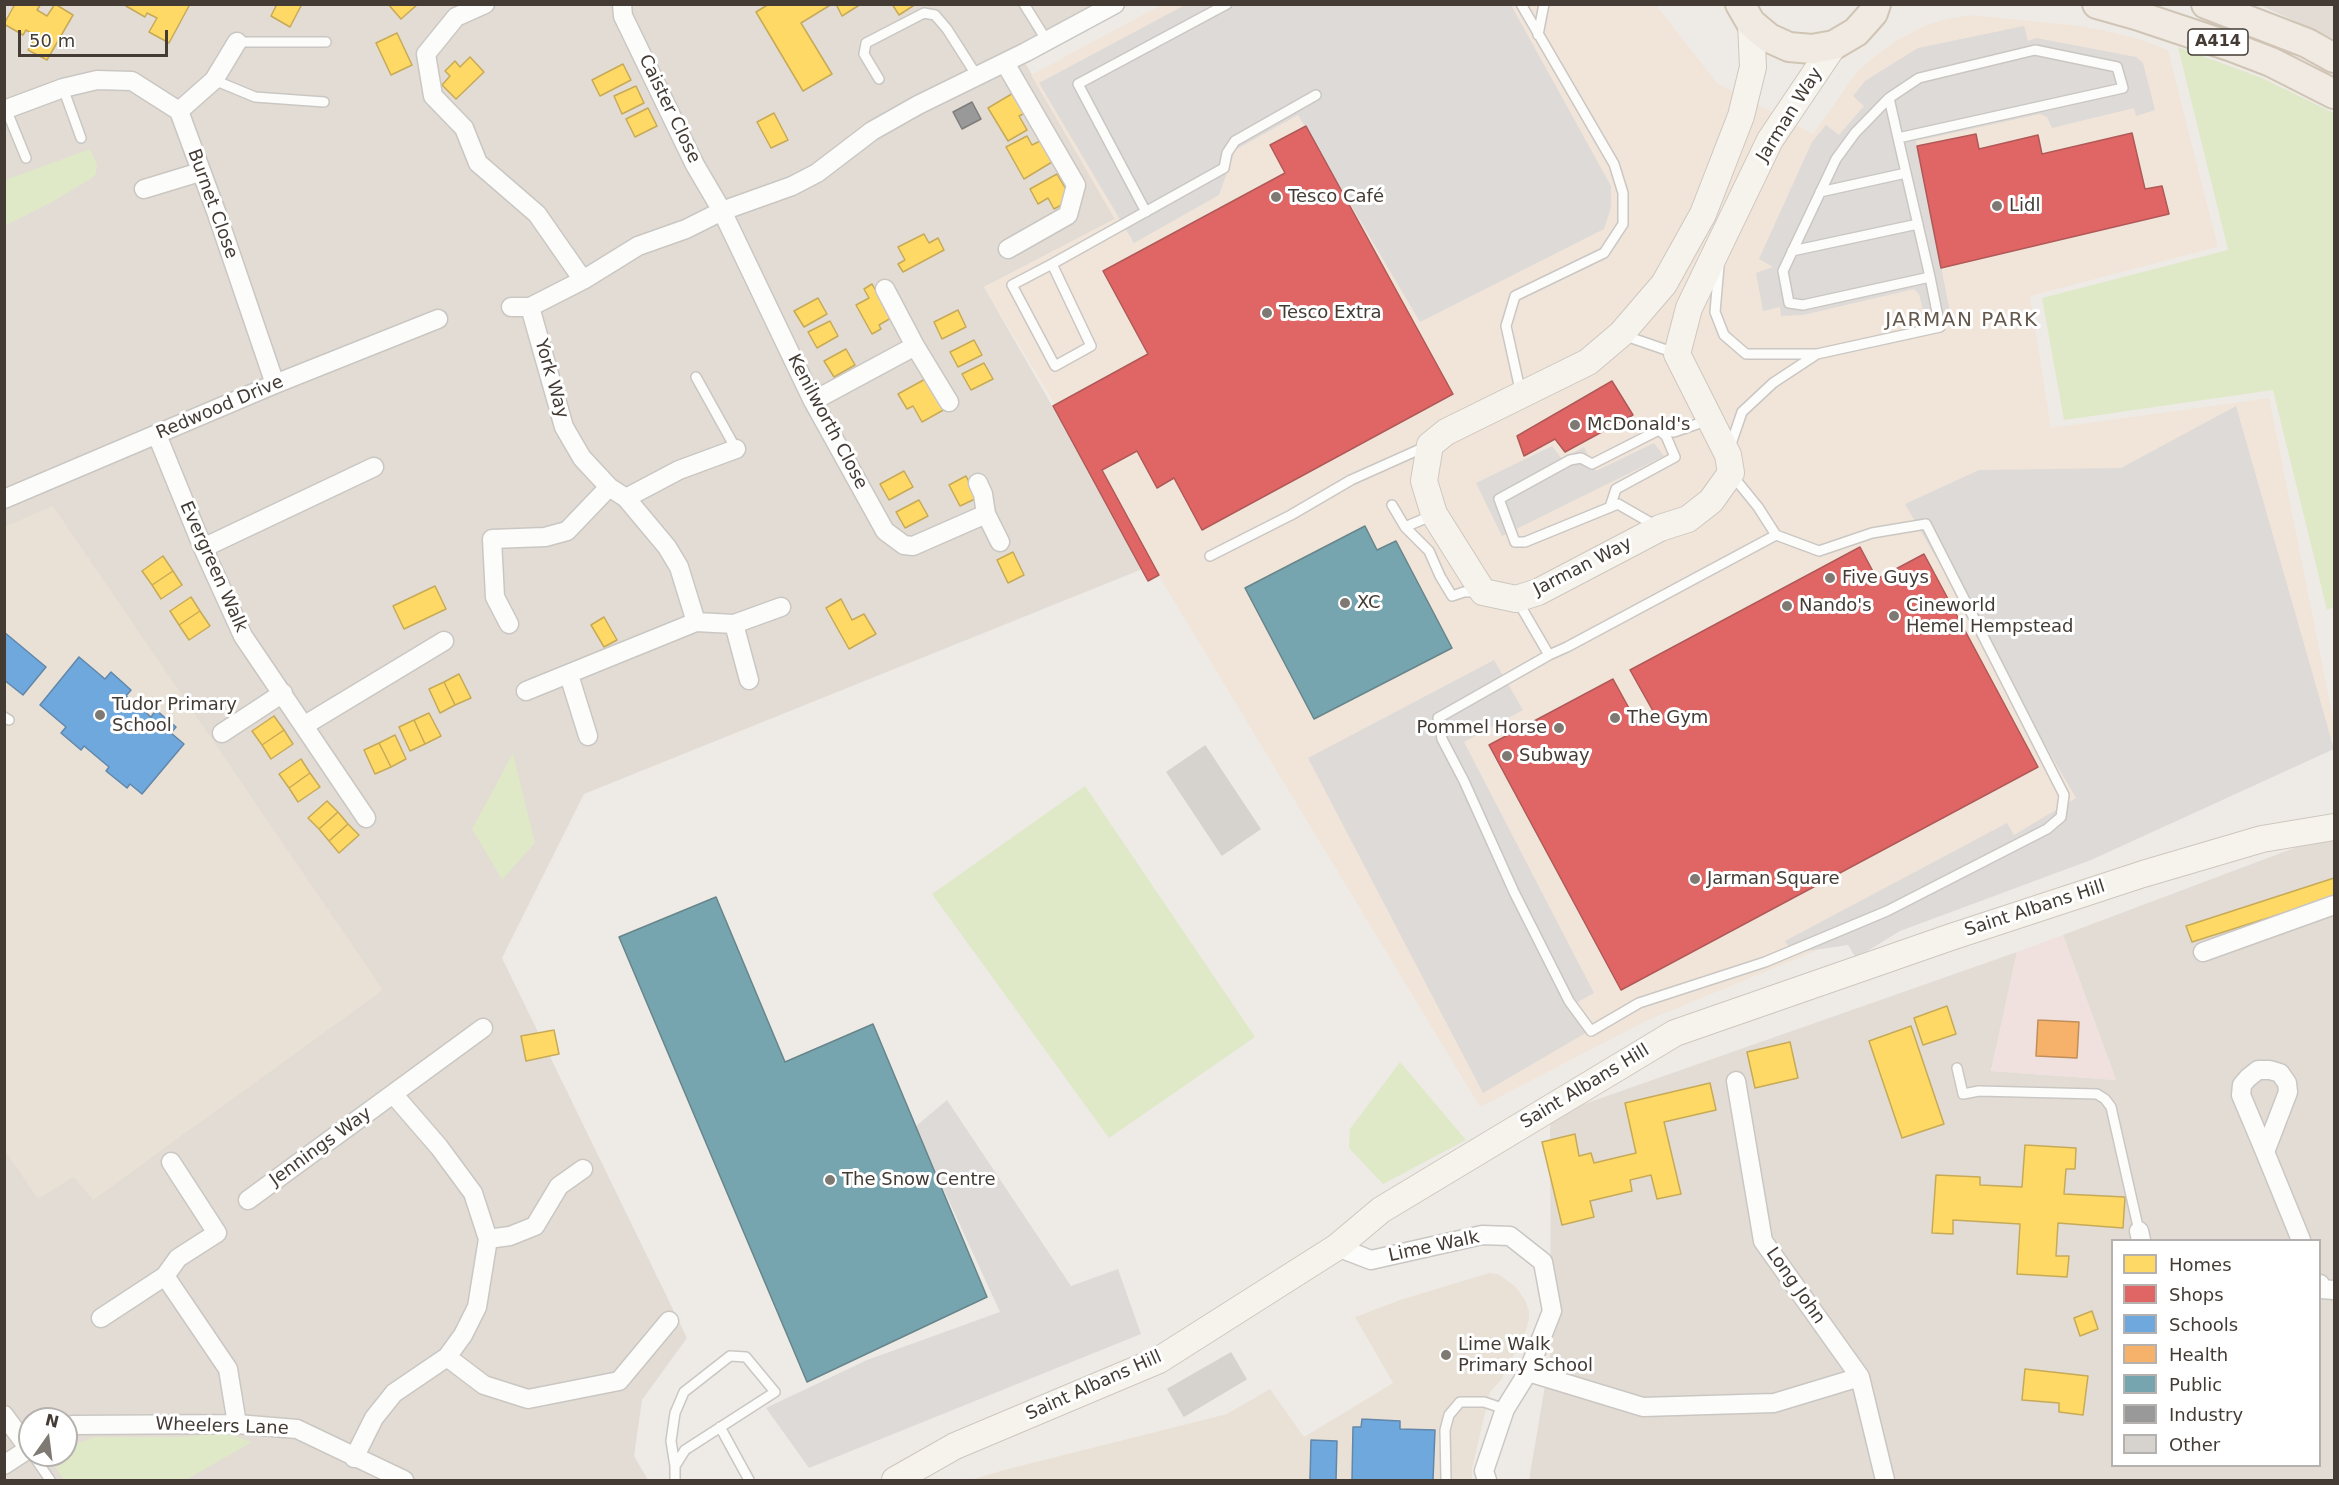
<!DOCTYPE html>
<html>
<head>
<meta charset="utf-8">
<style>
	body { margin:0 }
	#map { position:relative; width:2339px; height:1485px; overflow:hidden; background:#eeebe7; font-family:"DejaVu Sans",sans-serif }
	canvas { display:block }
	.frame { position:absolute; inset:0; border:6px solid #433b34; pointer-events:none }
	.legend { position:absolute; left:2111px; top:1239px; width:210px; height:228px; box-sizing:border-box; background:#fff; border:2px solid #b4b1ae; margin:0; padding:8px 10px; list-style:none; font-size:18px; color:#433b34 }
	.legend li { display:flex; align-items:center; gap:12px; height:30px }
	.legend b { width:30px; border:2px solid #b4b1ae }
	.north { position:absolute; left:18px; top:1407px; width:60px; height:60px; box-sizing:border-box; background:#fff; border:2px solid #b4b1ae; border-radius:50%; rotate:14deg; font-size:16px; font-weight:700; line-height:24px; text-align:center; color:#433b34 }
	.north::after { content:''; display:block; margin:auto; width:21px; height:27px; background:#7f7973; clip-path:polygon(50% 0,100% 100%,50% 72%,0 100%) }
	.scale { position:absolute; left:18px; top:30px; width:150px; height:27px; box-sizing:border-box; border:3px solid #433b34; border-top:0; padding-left:8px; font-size:18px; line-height:21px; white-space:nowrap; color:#433b34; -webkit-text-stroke:4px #fff; paint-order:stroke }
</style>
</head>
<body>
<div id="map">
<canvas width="2339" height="1485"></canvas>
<div class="frame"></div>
<ul class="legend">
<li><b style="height:16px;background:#ffd966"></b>Homes</li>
<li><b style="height:16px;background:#e06666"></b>Shops</li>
<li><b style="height:16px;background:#6fa8dc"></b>Schools</li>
<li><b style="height:16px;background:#f6b26b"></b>Health</li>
<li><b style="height:16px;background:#76a5af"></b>Public</li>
<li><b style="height:16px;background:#999"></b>Industry</li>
<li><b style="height:16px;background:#d6d2ce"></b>Other</li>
</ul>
<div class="north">N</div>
<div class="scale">50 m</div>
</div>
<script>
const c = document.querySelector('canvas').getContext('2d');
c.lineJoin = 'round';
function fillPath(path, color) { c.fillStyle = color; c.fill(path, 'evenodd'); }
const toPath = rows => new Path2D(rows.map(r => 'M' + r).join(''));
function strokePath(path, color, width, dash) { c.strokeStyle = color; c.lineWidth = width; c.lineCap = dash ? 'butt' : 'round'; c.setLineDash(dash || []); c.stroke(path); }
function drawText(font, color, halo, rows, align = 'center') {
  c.font = font + ' "DejaVu Sans",sans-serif'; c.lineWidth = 6; c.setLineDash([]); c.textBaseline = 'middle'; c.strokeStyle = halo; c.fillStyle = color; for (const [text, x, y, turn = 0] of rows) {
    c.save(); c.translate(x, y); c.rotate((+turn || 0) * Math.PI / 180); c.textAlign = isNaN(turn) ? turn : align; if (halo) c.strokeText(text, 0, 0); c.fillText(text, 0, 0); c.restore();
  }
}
const residential = toPath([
	[5,5,1092,5,1016,47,1115,219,984,287,1145,568,584,794,502,958,687,1338,642,1400,634,1456,648,1480,5,1480],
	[30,1419,66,1419,66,1455,30,1455],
	[2260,5,2334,5,2334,39],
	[2334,833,2334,1480,1529,1480,1551,1350,1550,1116,2017,952,1991,1071,2116,1080,2063,935],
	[2112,1240,2320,1240,2320,1466,2112,1466]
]);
const commercial = toPath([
	[1161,5,1656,5,1717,83,1813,134,1857,72,1874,57,1894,42,1926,25,1947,19,1970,15,2072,25,2102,30,2142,40,2168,50,2218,247,2030,296,2051,428,2269,398,2334,723,2334,738,1648,1020,1480,1107,984,287,1115,219,1031,75]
]);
const education = toPath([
	[53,506,383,990,93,1200,74,1177,38,1199,5,1151,4,527],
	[1489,1273,1498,1274,1515,1286,1525,1300,1529,1311,1529,1319,1526,1331,1501,1380,1490,1392,1472,1469,1472,1480,970,1480,1004,1470,1227,1414,1270,1389,1304,1437,1393,1383,1355,1317,1400,1300]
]);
const medical = toPath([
	[2063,935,2116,1080,1991,1071,2017,952]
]);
const green = toPath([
	[2178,47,2262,78,2334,113,2334,607,2327,610,2273,390,2064,420,2042,298,2228,250],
	[90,149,97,164,96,174,92,178,52,202,5,226,5,180],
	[513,753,535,843,502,880,472,829],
	[1085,786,1255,1037,1109,1138,932,894],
	[1400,1062,1466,1140,1383,1184,1349,1148,1350,1129],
	[226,1433,252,1442,186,1480,64,1480,47,1455,66,1455,66,1447,95,1437,181,1437]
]);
const parking = toPath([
	[1185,5,1511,5,1611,186,1611,207,1604,229,1420,322,1298,115,1235,150,1219,195,1134,243,1039,83],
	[2024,26,2028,41,2036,38,2136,57,2143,63,2155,110,2136,116,2134,108,2052,128,2047,117,2040,114,1916,141,1950,312,1913,321,1923,310,1919,294,1914,289,1803,315,1781,316,1780,307,1763,311,1756,273,1773,267,1759,259,1812,142,1826,125,1839,135,1864,106,1853,96,1865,81,1918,48],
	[2236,406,2334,749,2091,860,1900,931,1856,958,1848,945,1793,953,1785,941,2007,823,2014,835,2076,798,1905,504,1979,470,2121,468],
	[1654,443,1664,456,1502,536,1476,483,1552,446,1562,459,1584,447,1596,471],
	[1494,660,1523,710,1464,742,1594,993,1572,1005,1589,1031,1483,1093,1308,758],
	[947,1100,1071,1286,1118,1269,1141,1334,809,1468,766,1408,867,1360,1000,1312,915,1127]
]);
const homes = toPath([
	[15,4,41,4,37,10,47,16,55,4,73,15,47,60,28,50,36,36,26,30,23,35,4,24,15,4],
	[127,4,190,4,169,43,149,32,157,18,147,13,145,17,126,6,127,4],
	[277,4,302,4,290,27,271,16,277,4],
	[388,4,418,4,401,19,388,4],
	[769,4,832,4,801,23,832,74,803,91,756,12,769,4],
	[836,4,861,4,842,16,836,4],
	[892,4,916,4,899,15,892,4],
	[397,33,412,65,391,75,376,43,397,33],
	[470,57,484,72,456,99,442,85,450,76,445,71,455,61,460,67,470,57],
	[623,64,631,80,600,96,592,80,623,64],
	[636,86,644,103,622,114,614,96,636,86],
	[1015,92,1027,112,1019,116,1027,130,1008,141,988,108,1015,92],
	[648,108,657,126,635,137,626,119,648,108],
	[774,113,788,140,771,148,757,122,774,113],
	[1027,136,1032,145,1040,141,1052,162,1024,179,1006,147,1027,136],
	[1057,174,1072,199,1054,209,1048,198,1038,204,1030,189,1057,174],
	[924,234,929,243,938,238,944,250,903,272,898,264,905,260,898,247,924,234],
	[872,284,891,318,879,325,881,329,872,334,856,305,869,298,864,289,872,284],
	[818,298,827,314,804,327,794,311,818,298],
	[958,310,966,327,942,339,934,322,958,310],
	[830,321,838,336,817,348,808,332,830,321],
	[974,340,982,355,958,367,950,352,974,340],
	[846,349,855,365,834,377,824,361,846,349],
	[984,363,993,379,971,390,962,374,984,363],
	[929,377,947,408,922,422,913,406,907,409,898,394,929,377],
	[904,471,913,487,889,500,880,484,904,471],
	[966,476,977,498,960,506,949,485,966,476],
	[919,500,928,516,905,528,896,512,919,500],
	[1013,552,1024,575,1008,583,997,560,1013,552],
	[163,556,173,571,152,585,142,571,163,556],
	[173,571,182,585,161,599,152,585,173,571],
	[435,586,446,609,404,629,393,606,435,586],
	[191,597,200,611,179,625,170,611,191,597],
	[841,599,852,620,864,614,876,634,849,649,826,608,841,599],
	[200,611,210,626,189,640,179,625,200,611],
	[604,617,617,640,604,647,591,625,604,617],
	[459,674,471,698,455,705,444,682,459,674],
	[444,682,455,705,440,713,429,689,444,682],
	[429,713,441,736,425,744,414,720,429,713],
	[274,716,284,730,262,745,252,731,274,716],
	[414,720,425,744,410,751,399,727,414,720],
	[284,730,293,744,271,759,262,745,284,730],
	[395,735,406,759,391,767,379,743,395,735],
	[379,743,391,767,375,774,364,750,379,743],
	[301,759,310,773,289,788,279,774,301,759],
	[310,773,320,787,298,802,289,788,310,773],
	[327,801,338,812,319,829,308,818,327,801],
	[338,812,348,824,329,841,319,829,338,812],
	[348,824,359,835,339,853,329,841,348,824],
	[2334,878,2334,897,2192,942,2186,926,2334,878],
	[1947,1006,1956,1034,1923,1045,1914,1018,1947,1006],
	[1911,1026,1944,1124,1902,1138,1869,1041,1911,1026],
	[554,1030,559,1054,526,1061,521,1036,554,1030],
	[1790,1042,1798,1078,1755,1088,1747,1052,1790,1042],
	[1710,1083,1716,1110,1664,1122,1681,1194,1657,1199,1651,1175,1630,1180,1632,1191,1590,1201,1594,1217,1562,1225,1542,1142,1575,1134,1579,1156,1591,1153,1594,1163,1636,1153,1625,1103,1710,1083],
	[2025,1145,2076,1148,2075,1169,2066,1169,2064,1194,2125,1197,2123,1228,2058,1223,2056,1256,2069,1256,2067,1277,2017,1274,2020,1224,1953,1220,1953,1234,1932,1233,1936,1175,1980,1177,1980,1185,2022,1187,2025,1145],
	[2092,1311,2098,1329,2080,1336,2074,1318,2092,1311],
	[2025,1369,2088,1376,2083,1415,2059,1412,2059,1403,2022,1400,2025,1369]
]);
const shops = toPath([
	[1306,126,1453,394,1202,530,1174,478,1157,488,1137,451,1102,470,1159,575,1148,581,1053,406,1148,354,1103,271,1285,173,1270,145,1306,126],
	[2132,133,2145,189,2162,186,2169,214,1941,268,1917,146,1976,134,1979,149,2038,135,2042,154,2132,133],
	[1612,381,1633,415,1565,452,1555,439,1524,456,1517,436,1612,381],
	[1860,547,1877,579,1924,554,2038,767,1621,990,1489,745,1613,679,1636,721,1653,711,1630,670,1860,547]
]);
const schools = toPath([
	[4,632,46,667,23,695,4,680,4,632],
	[79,657,105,679,111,672,131,690,126,696,151,717,156,710,176,727,171,733,184,744,142,794,130,784,127,788,106,771,109,767,84,746,81,750,61,733,66,727,40,705,79,657],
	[1362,1419,1400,1421,1400,1429,1435,1430,1433,1480,1352,1480,1353,1427,1361,1427,1362,1419],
	[1311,1440,1337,1441,1336,1480,1310,1480,1311,1440]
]);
const health = toPath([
	[2038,1020,2079,1022,2077,1058,2036,1056,2038,1020]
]);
const public = toPath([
	[1365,526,1377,550,1396,541,1452,648,1314,719,1245,588,1365,526],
	[716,897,785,1062,873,1024,987,1297,807,1382,619,937,716,897]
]);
const industry = toPath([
	[972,102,981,119,962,129,953,112,972,102]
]);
const building = toPath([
	[1205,746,1260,829,1222,855,1167,772,1205,746],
	[1231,1353,1246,1379,1184,1416,1168,1389,1231,1353]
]);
const lane = toPath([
	[1024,4,1047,41],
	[1521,4,1614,164,1623,193,1623,224,1604,253,1515,296,1506,326,1521,394],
	[1538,35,1544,4],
	[237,42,326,42],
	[879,79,864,54,866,43,924,13,935,15,947,29,977,76],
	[214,80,255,97,324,102],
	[63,88,81,138],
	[1889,98,1898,138],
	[6,109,26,158],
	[1820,192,1906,173],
	[1146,212,1078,84,1227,4],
	[1792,251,1918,224],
	[1052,264,1012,285,1055,366,1091,346,1052,264,1224,168,1227,153,1235,141,1316,95],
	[1719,266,1715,312,1724,335,1746,354,1817,354,1940,327,1930,277,1898,138,2123,88,2117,67,2035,50,1919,78,1889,98,1855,133,1836,159,1783,271,1789,303,1803,305,1930,277],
	[1623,335,1675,353],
	[696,377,736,449],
	[1730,447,1742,412,1773,383,1817,354],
	[1732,475,1758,507,1776,535,1819,551,1872,533,1926,524,2064,795,2061,817,2047,829,1887,911,1765,962,1639,1003,1591,1031,1569,1001,1514,892,1464,781,1442,739,1438,718,1549,655,1567,647,1776,535],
	[1392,505,1405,527,1429,551,1440,576,1452,596,1464,592,1480,592],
	[1610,507,1616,489,1675,457,1666,436,1659,430],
	[1405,527,1433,515],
	[1658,527,1618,504,1525,542,1515,542,1499,499,1570,460,1581,458,1592,464,1659,430,1674,432,1703,422,1708,424],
	[1210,556,1291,515,1351,480,1427,446],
	[1517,600,1549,655],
	[4,717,9,720],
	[1957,1068,1963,1094,1979,1091,2097,1094,2105,1099,2111,1107,2139,1231],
	[720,1427,749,1480],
	[33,1455,50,1480],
	[675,1466,671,1441,675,1413,684,1392,730,1356,746,1357,775,1392,685,1450,675,1466,675,1480],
	[1446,1480,1445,1430,1449,1415,1460,1402,1484,1402,1505,1409]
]);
const street = toPath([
	[485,4,456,17,426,54,433,96,464,128,478,163,537,214,583,280],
	[622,4,623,16,695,165,722,211,813,401,885,531,904,545,913,546,986,514,983,494,978,483],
	[237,42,214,80,179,111,217,214,275,384],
	[1005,63,1076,185,1068,215,1008,249],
	[4,110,63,88,97,80,132,81,179,111],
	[144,189,200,172],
	[885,289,915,346,949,402],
	[511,307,530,307],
	[813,401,915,346],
	[157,435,203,548,243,636,366,818],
	[626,498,679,470,736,449],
	[4,499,275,384,438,319],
	[986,514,1000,542],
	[203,548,374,467],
	[696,622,679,567,667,547,626,498,609,487,582,458,564,427,530,307,583,280,638,246,686,229,722,211,792,186,817,173,872,131,918,105,1026,52,1115,4],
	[509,624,495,597,492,539,545,537,567,531,609,487],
	[734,624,749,680],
	[569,675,588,736],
	[526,691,696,622,734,624,781,607],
	[305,725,444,641],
	[222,733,283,693],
	[2203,952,2334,905],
	[1736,1081,1763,1241,1860,1377,1885,1480],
	[2265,1152,2288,1092,2287,1083,2280,1073,2270,1070,2258,1070,2248,1078,2242,1085,2241,1095,2265,1152,2301,1240],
	[248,1200,483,1028],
	[2139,1231,2141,1240],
	[488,1239,510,1236,535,1226,559,1186,583,1169],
	[1337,1247,1371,1260,1482,1235,1510,1236,1543,1262,1552,1311,1528,1372,1505,1409,1484,1471,1487,1480],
	[165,1276,178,1258,217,1233,171,1162],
	[2320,1284,2321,1289,2334,1290],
	[101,1318,165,1276,228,1369,237,1424],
	[447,1357,484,1385,528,1399,619,1381,669,1321],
	[1528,1372,1643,1407,1774,1403,1860,1377],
	[4,1415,29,1449],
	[66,1429,73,1425,237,1424,297,1429,404,1480],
	[354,1458,374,1418,394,1393,447,1357,463,1335,477,1307,488,1239,473,1193,439,1147,394,1095],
	[4,1465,30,1448]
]);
const secondary = toPath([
	[1751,23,1753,67,1741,116,1703,214,1664,284,1621,334,1588,362,1446,432,1430,445,1424,481,1434,514,1483,592,1516,599,1538,592,1660,528,1688,519,1711,501,1731,473,1728,455,1677,354,1689,308,1770,140,1834,45],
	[895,1480,955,1446,1159,1360,1337,1247,1381,1210,1675,1033,1951,937,2143,874,2262,839,2334,827]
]);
const primary = toPath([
	[1740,4,1751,23,1769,38,1789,47,1812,49,1834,45,1856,32,1873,13,1876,4],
	[2097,4,2136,15,2232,47,2271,62,2334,94],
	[2206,4,2307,43,2334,58]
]);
const markers = [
	[1276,197,6,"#7f7973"],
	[1997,206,6,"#7f7973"],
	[1267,313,6,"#7f7973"],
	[1575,425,6,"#7f7973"],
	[1830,578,6,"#7f7973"],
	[1345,603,6,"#7f7973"],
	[1787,606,6,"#7f7973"],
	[1894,616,6,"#7f7973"],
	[100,715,6,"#7f7973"],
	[1615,718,6,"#7f7973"],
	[1559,728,6,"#7f7973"],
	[1507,756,6,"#7f7973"],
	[1695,879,6,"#7f7973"],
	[830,1180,6,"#7f7973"],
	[1446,1355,6,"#7f7973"]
];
const shields = [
	[2218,42,60]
];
const shieldNames = [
	["A414",2218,42]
];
const streetNames = [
	["Caister Close",669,109,64],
	["Jarman Way",1790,115,-58],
	["Burnet Close",212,204,70],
	["York Way",551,379,74],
	["Redwood Drive",220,408,-23],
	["Kenilworth Close",827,422,62],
	["Evergreen Walk",213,567,66],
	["Jarman Way",1583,567,-27],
	["Saint Albans Hill",2035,909,-18],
	["Saint Albans Hill",1585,1087,-31],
	["Jennings Way",321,1147,-36],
	["Lime Walk",1434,1247,-12],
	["Long John",1795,1286,55],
	["Saint Albans Hill",1094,1386,-24],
	["Wheelers Lane",222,1427,2]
];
const poiNames = [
	["Tesco Café",1288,197],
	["Lidl",2009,206],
	["Tesco Extra",1279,313],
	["McDonald's",1587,425],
	["Five Guys",1842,578],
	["XC",1357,603],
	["Nando's",1799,606],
	["Cineworld",1906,606],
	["Hemel Hempstead",1906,627],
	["Tudor Primary",112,705],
	["School",112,726],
	["The Gym",1627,718],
	["Pommel Horse",1547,728,"right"],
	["Subway",1519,756],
	["Jarman Square",1707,879],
	["The Snow Centre",842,1180],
	["Lime Walk",1458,1345],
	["Primary School",1458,1366]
];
const neighbourhoodNames = [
	["JARMAN PARK",1962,321]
];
fillPath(residential, '#e2dcd4');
fillPath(commercial, '#f1e5da');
fillPath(education, '#e9e1d6');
fillPath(medical, '#f0e1de');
fillPath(green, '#dfe8c7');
fillPath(parking, '#dddad7');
fillPath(homes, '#ffd966');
strokePath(homes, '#c7aa57', 1.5);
fillPath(shops, '#e06666');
strokePath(shops, '#b15957', 1.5);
fillPath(schools, '#6fa8dc');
strokePath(schools, '#6287aa', 1.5);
fillPath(health, '#f6b26b');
strokePath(health, '#c08e5a', 1.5);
fillPath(public, '#76a5af');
strokePath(public, '#67858a', 1.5);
fillPath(industry, '#999');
strokePath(industry, '#7f7d7b', 1.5);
fillPath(building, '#d6d2ce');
strokePath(building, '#d6d2cd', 1.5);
strokePath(lane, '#cac7c3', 12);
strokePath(street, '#cac7c3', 21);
strokePath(secondary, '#cdc7be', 28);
strokePath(primary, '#d0c4b5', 32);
strokePath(lane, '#fcfcfb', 9);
strokePath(street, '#fcfcfb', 18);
strokePath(secondary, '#f6f3ed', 26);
strokePath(primary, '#f0eae2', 28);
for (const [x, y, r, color] of markers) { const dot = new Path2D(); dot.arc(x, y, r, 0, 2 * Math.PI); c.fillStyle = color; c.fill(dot); strokePath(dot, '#fff', 2); }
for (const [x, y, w] of shields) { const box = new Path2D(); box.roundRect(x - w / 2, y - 13, w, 26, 4.5); c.fillStyle = '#fff'; c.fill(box); strokePath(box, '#433b34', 1.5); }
drawText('bold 16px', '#433b34', null, shieldNames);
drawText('18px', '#433b34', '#fff', streetNames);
drawText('18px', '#433b34', '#fff', poiNames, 'left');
c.letterSpacing = '1.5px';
drawText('20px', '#65584c', '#fff', neighbourhoodNames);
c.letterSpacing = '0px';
</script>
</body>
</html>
